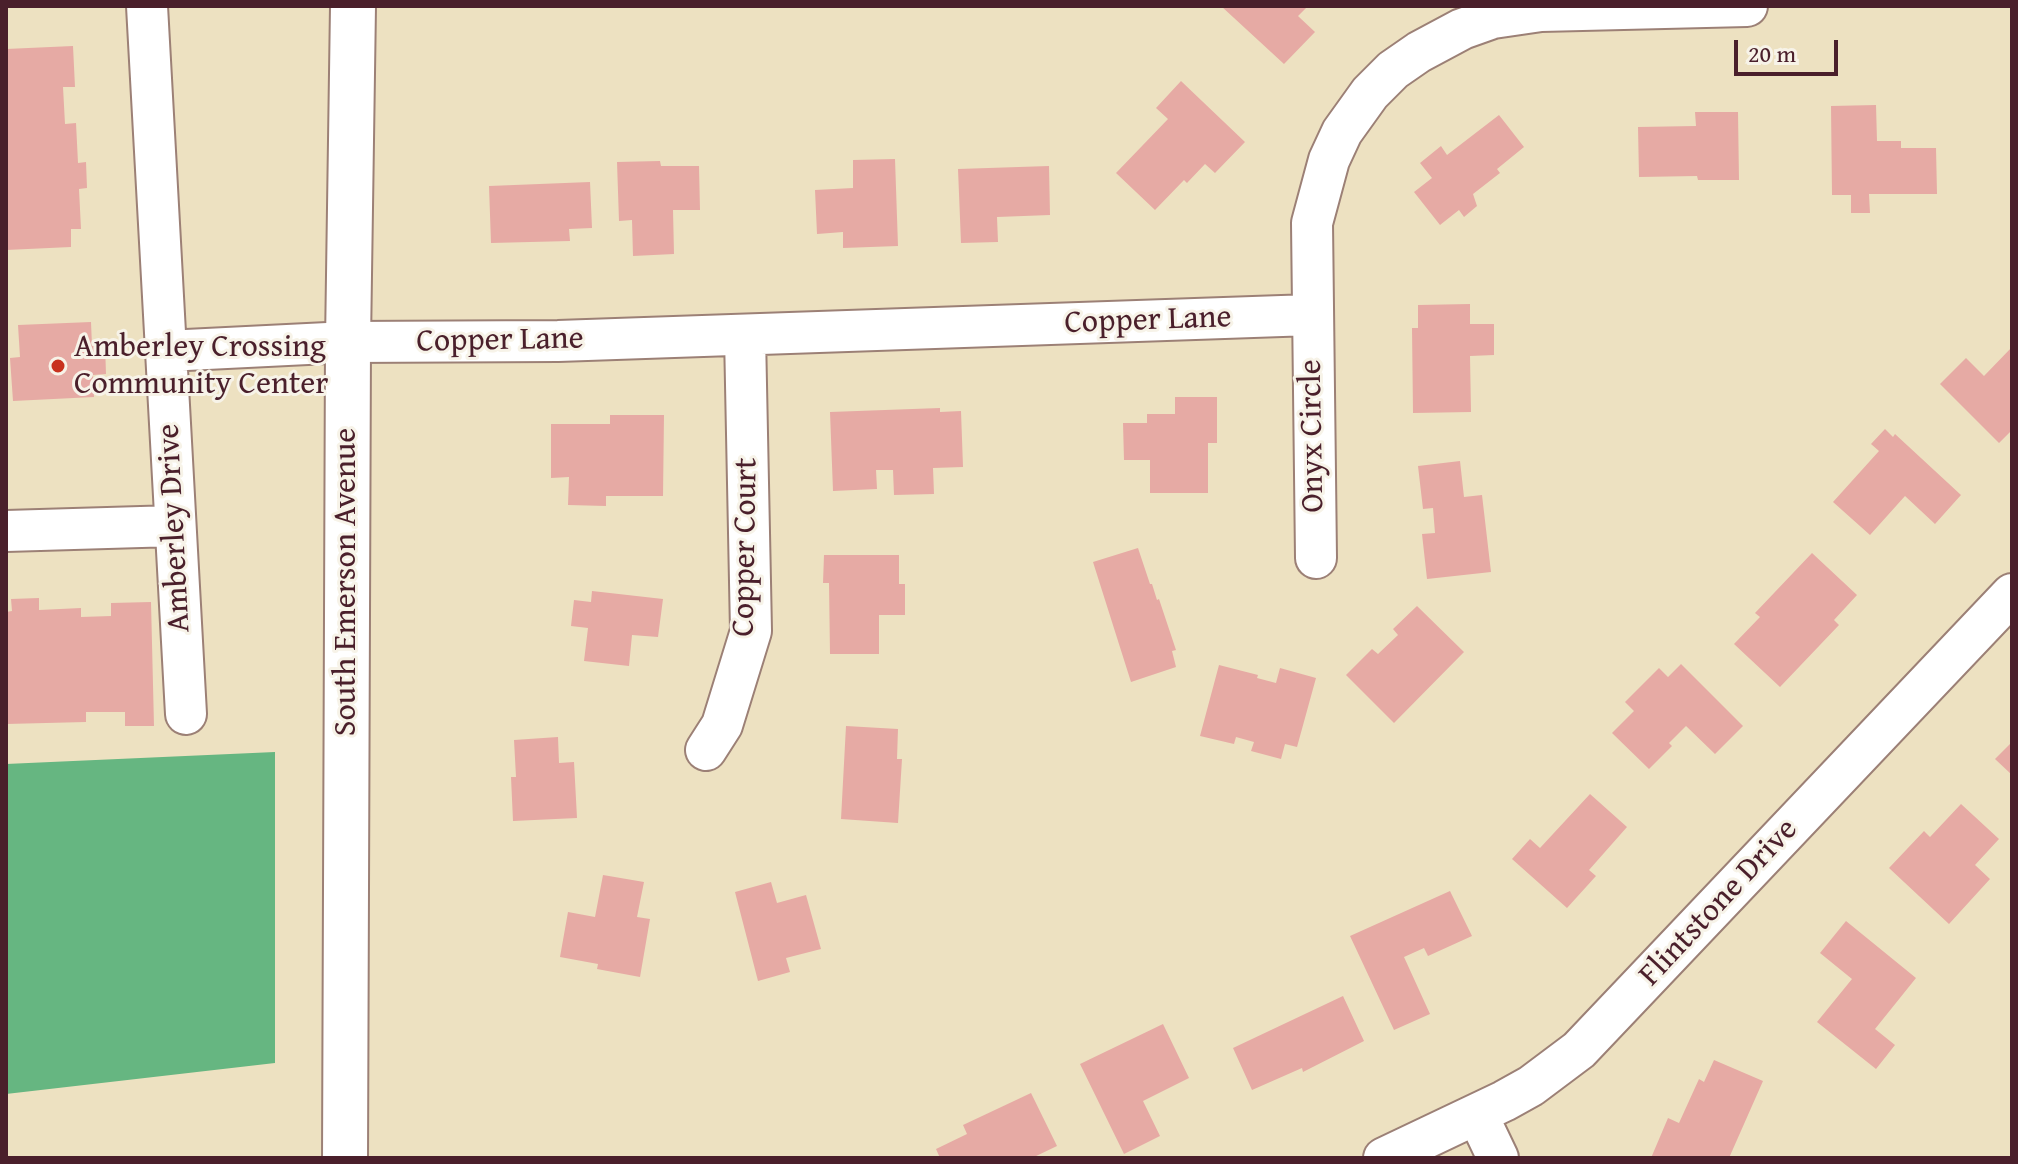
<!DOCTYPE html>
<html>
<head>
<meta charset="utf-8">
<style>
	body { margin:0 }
	#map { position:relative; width:2018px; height:1164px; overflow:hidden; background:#ede1c1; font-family:"Gentium Book Plus",serif }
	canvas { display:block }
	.frame { position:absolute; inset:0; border:8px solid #4a1f2b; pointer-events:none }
	.scale { position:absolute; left:1734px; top:40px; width:104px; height:36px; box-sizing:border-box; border:4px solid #4a1f2b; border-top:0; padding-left:10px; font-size:24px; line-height:28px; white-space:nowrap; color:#4a1f2b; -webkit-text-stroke:6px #f7f3e8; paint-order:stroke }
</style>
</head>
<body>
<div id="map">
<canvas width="2018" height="1164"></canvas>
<div class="frame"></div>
<div class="scale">20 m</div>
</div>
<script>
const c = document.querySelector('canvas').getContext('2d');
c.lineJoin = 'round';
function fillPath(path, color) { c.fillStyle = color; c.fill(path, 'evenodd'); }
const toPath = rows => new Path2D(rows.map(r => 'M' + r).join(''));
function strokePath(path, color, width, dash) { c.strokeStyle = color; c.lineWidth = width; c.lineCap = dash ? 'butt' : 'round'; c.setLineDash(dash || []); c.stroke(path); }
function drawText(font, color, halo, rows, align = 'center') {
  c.font = font + ' "Gentium Book Plus",serif'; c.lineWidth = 6; c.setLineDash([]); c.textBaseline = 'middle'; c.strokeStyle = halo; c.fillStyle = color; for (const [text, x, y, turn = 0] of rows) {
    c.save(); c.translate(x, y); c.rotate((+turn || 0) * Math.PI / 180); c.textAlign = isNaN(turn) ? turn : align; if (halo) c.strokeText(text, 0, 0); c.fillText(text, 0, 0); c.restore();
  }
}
const forest = toPath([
	[275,752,275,1063,6,1094,6,764]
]);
const building = toPath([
	[1221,6,1308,6,1298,16,1315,32,1284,64],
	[73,46,75,87,63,87,65,124,76,123,78,163,86,162,87,188,79,189,81,229,71,229,71,247,6,250,6,49],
	[1181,81,1245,142,1215,173,1205,164,1187,183,1184,180,1155,210,1116,173,1168,119,1156,108],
	[1876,105,1877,141,1901,141,1901,148,1936,148,1937,194,1869,194,1870,213,1851,213,1851,195,1832,195,1831,106],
	[1695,112,1738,112,1739,180,1698,180,1697,176,1639,177,1638,127,1696,126],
	[1499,115,1524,147,1497,169,1500,173,1473,194,1477,206,1464,217,1459,210,1440,225,1414,192,1432,178,1420,163,1441,146,1447,155],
	[895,159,898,246,843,248,843,232,817,234,815,190,853,188,853,160],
	[660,161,661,166,699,166,700,210,673,210,674,254,633,256,632,220,619,221,617,162],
	[1049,166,1050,215,997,217,998,242,961,243,958,169],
	[590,182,592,228,569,229,570,241,491,243,489,186],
	[1470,304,1470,324,1494,324,1494,355,1470,356,1471,412,1413,413,1412,328,1418,328,1418,305],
	[91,322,92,346,105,345,106,374,93,375,94,397,13,401,10,358,20,357,18,325],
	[2012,347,2012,430,1999,443,1940,384,1966,358,1984,376],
	[1175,397,1217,397,1217,443,1208,443,1208,493,1150,493,1150,460,1124,460,1123,423,1147,423,1147,414,1175,414],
	[940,408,940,412,961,411,963,467,933,468,934,494,894,495,893,470,876,470,877,489,833,491,830,412],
	[610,415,664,415,663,496,606,496,606,506,568,505,569,477,551,478,551,424,610,424],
	[1885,429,1893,437,1895,434,1961,495,1935,524,1905,496,1870,535,1833,502,1879,451,1871,444],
	[1460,461,1464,497,1482,495,1491,572,1427,579,1422,534,1435,533,1433,508,1423,509,1418,466],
	[1138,548,1150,584,1152,584,1157,600,1159,599,1176,650,1172,651,1176,667,1131,682,1093,562],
	[1812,553,1857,595,1834,620,1839,625,1780,687,1734,644,1760,617,1755,613],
	[824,555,899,555,899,584,905,584,905,615,879,615,879,654,830,654,829,583,823,583],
	[592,591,663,599,658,637,632,635,629,666,584,661,588,628,571,626,574,600,591,602],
	[39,598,39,610,81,608,81,617,111,616,111,603,151,602,154,726,125,726,125,712,86,712,86,722,6,724,6,612,12,611,11,599],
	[1417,606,1464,652,1394,723,1346,675,1372,649,1378,654,1398,635,1393,629],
	[1681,664,1743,726,1715,754,1686,726,1669,743,1672,746,1649,769,1612,733,1634,711,1625,702,1659,668,1668,677],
	[1219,665,1258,675,1257,678,1276,683,1280,668,1316,678,1297,747,1285,744,1281,759,1251,751,1254,742,1236,737,1234,744,1200,736],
	[846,726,898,729,897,759,902,759,898,823,841,819],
	[558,737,559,763,574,762,577,818,513,821,511,777,516,777,514,740],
	[2012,742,2012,775,1995,759],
	[1590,794,1627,827,1589,870,1596,876,1567,908,1512,859,1530,839,1540,848],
	[1961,804,1999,839,1975,865,1990,879,1949,924,1889,868,1924,831,1930,837],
	[603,875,644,882,637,917,650,919,640,977,597,969,598,964,560,957,568,912,595,917],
	[771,882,777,903,806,895,821,949,786,958,790,972,758,981,735,892],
	[1450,891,1472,936,1428,956,1424,948,1404,957,1430,1014,1394,1030,1350,936],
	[1846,921,1916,978,1875,1029,1895,1045,1876,1069,1817,1022,1852,979,1820,953],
	[1343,996,1364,1041,1303,1072,1302,1068,1252,1090,1233,1048],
	[1163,1024,1189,1078,1143,1101,1160,1136,1124,1154,1080,1064],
	[1714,1060,1763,1081,1729,1158,1651,1158,1668,1118,1679,1123,1699,1079,1704,1082],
	[1031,1093,1057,1146,1032,1158,940,1158,936,1149,967,1134,963,1125]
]);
const minor = toPath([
	[147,6,186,714],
	[166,351,348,342,558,341,1311,315],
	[6,531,175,526],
	[1316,558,1312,223,1329,160,1342,132,1370,93,1393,70,1419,52,1462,29,1493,18,1541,11,1747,6],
	[706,750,722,725,751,631,745,335],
	[1477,1114,1498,1158],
	[1384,1158,1504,1101,1531,1086,1579,1050,2012,594]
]);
const primary = toPath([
	[345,1158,348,342,353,6]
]);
const markers = [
	[58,366,8,"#c8321e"]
];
const streetNames = [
	["Copper Lane",1148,321,-2],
	["Copper Lane",500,341,-1],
	["Onyx Circle",1313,436,-91],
	["Amberley Drive",175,528,-93],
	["Copper Court",746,547,-89],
	["South Emerson Avenue",347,582,-90],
	["Flintstone Drive",1719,903,-47]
];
const poiNames = [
	["Amberley Crossing",74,348],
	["Community Center",74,385]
];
fillPath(forest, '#66b681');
fillPath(building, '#e6aaa4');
strokePath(minor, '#9c8076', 44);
strokePath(primary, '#9c8076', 48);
strokePath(minor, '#fff', 40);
strokePath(primary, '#fff', 44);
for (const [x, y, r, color] of markers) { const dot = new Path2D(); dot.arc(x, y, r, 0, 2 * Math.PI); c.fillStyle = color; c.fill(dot); strokePath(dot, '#f7f3e8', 3); }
drawText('32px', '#4a1f2b', '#f7f3e8', streetNames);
drawText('32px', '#4a1f2b', '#f7f3e8', poiNames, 'left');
</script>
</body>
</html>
